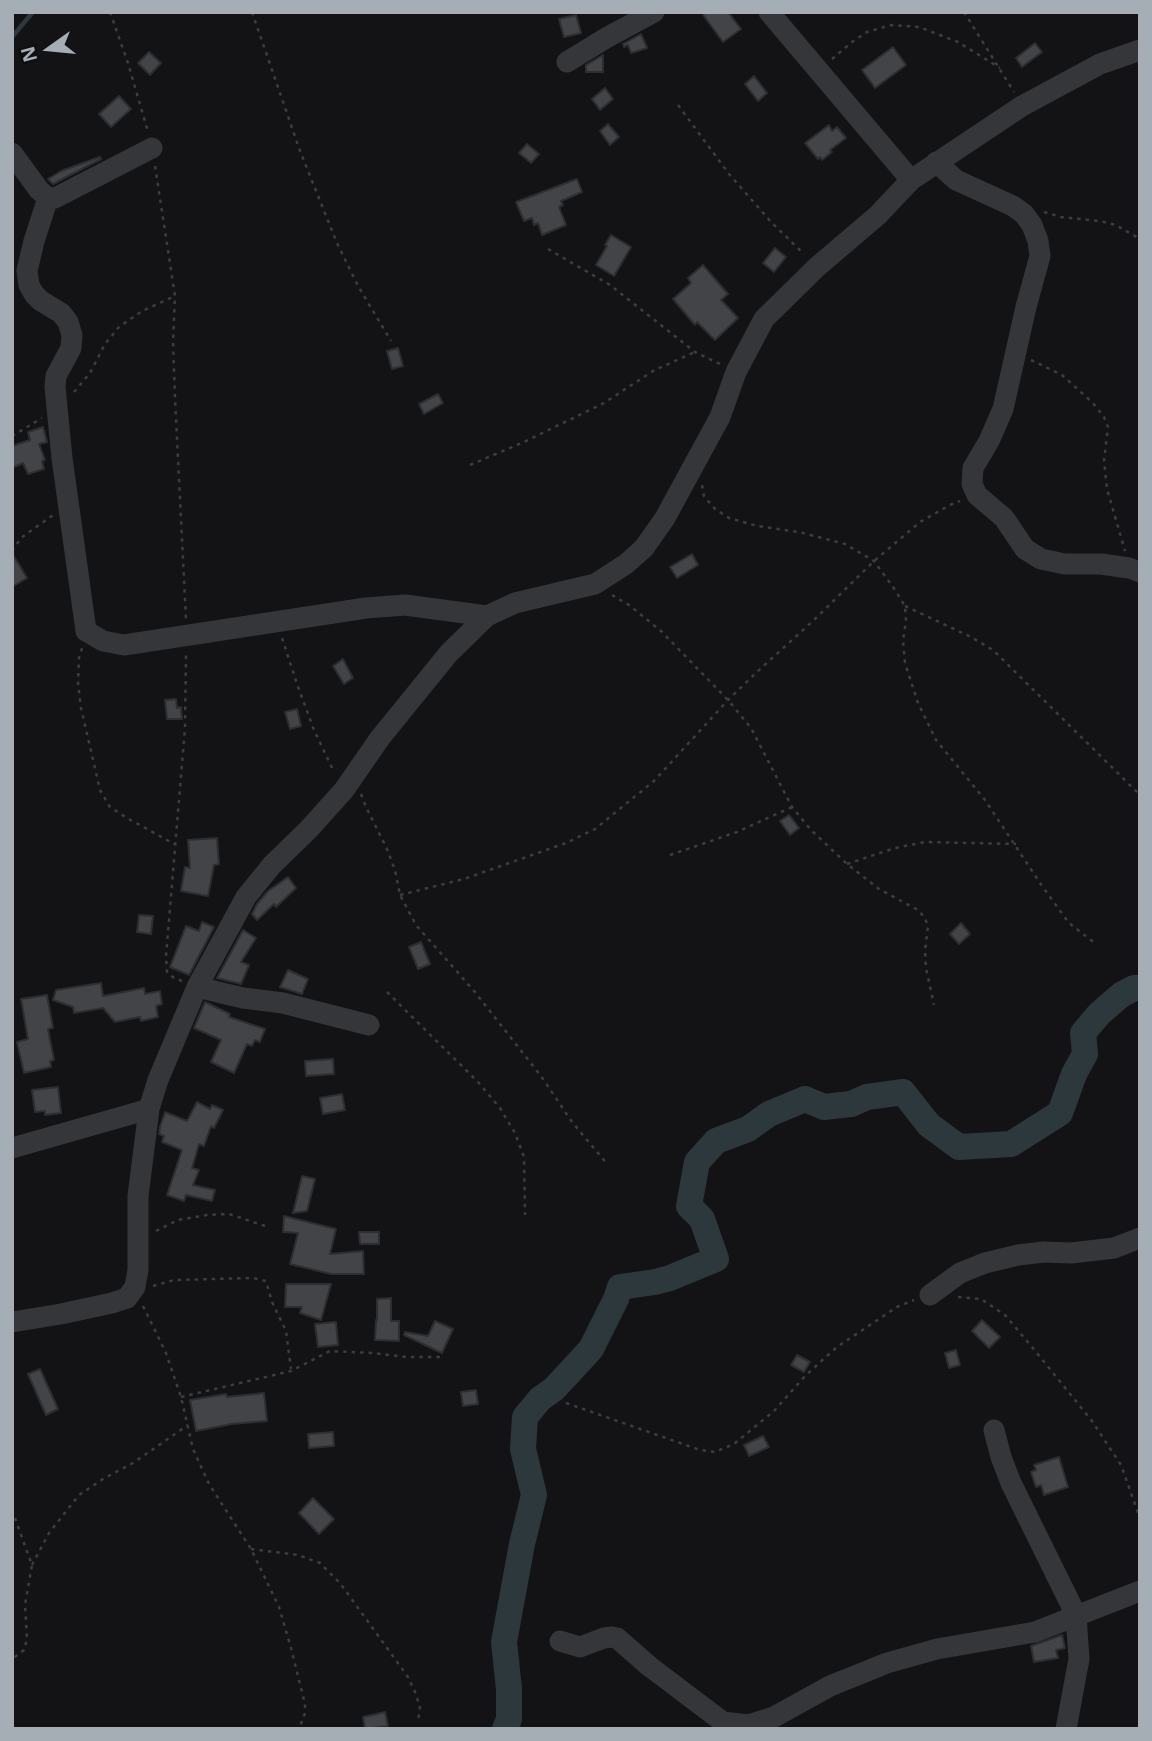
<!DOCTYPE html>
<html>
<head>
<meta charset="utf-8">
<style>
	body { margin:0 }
	#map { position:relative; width:1152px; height:1741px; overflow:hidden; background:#131315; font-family:"Noto Sans",sans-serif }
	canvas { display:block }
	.frame { position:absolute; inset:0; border:14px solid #a5adb5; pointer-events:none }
	.north { position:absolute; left:14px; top:14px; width:70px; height:70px; -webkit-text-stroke:5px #0e0f10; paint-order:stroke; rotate:255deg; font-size:19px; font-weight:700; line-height:28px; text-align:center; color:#a5adb5 }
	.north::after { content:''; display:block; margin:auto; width:24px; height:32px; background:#a5adb5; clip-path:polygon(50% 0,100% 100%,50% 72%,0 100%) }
</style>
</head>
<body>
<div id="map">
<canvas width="1152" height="1741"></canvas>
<div class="frame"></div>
<div class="north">N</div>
</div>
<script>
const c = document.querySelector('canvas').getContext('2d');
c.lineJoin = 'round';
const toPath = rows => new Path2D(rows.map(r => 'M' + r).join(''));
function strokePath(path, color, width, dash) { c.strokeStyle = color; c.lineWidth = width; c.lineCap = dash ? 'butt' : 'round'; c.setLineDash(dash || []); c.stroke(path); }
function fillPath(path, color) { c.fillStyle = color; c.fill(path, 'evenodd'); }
const stream = toPath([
	[12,37,33,12]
]);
const river = toPath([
	[505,1729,509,1719,509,1689,504,1642,522,1544,534,1495,523,1449,525,1417,540,1399,554,1389,591,1349,616,1299,620,1287,655,1282,670,1278,716,1259,702,1219,689,1206,697,1162,716,1141,748,1129,769,1114,805,1099,824,1107,851,1104,867,1097,903,1092,929,1125,959,1147,1011,1144,1060,1113,1074,1074,1085,1054,1083,1033,1099,1014,1121,995,1134,988,1140,988]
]);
const building = toPath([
	[701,12,728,12,741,29,723,42,701,12],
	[576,15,581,33,564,37,559,19,576,15],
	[641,34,647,48,631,53,628,45,624,47,623,44,641,34],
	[1035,43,1042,52,1022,67,1016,58,1035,43],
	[893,47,906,65,875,88,862,70,893,47],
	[149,52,161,63,150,75,138,63,149,52],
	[603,55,603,72,586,72,586,65,603,55],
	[754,76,767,93,758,101,745,84,754,76],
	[605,88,613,99,600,110,592,99,605,88],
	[119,96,131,109,111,127,99,114,119,96],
	[608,124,619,137,610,145,600,131,608,124],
	[829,125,832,131,837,127,846,138,830,150,832,152,822,160,820,157,818,159,805,143,829,125],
	[527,144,539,154,531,163,519,153,527,144],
	[100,157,101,159,53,184,48,179,61,171,100,157],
	[577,179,582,192,561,201,563,205,559,207,566,225,542,235,538,223,534,225,532,218,524,221,516,202,577,179],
	[611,235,631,247,614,276,596,265,607,246,605,245,611,235],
	[775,248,786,257,774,272,763,263,775,248],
	[703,265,728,294,721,300,738,318,715,340,697,322,695,325,673,299,691,283,688,278,703,265],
	[398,348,403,366,392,369,387,351,398,348],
	[438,394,443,403,424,414,419,404,438,394],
	[43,427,47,442,39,444,45,460,42,461,44,469,28,474,23,463,12,468,12,446,30,440,28,432,43,427],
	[12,553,27,578,12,587,12,553],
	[692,554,698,565,677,578,670,567,692,554],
	[343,659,353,678,344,684,333,666,343,659],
	[176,699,177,708,181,707,182,719,167,719,165,700,176,699],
	[297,709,301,726,290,729,285,712,297,709],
	[789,815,799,828,790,835,780,821,789,815],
	[217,838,219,864,214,865,208,896,181,891,185,867,190,868,188,840,217,838],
	[288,877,296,888,276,907,274,904,257,920,252,914,257,904,268,891,288,877],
	[139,915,153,916,151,934,137,932,139,915],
	[202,922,214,927,189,975,170,967,186,926,199,931,202,922],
	[961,923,970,934,959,944,950,934,961,923],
	[243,930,256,938,241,962,249,965,241,984,217,978,243,930],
	[421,942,430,964,418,969,409,947,421,942],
	[288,970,308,979,302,994,280,987,288,970],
	[101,983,103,996,144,988,145,994,160,991,162,1004,156,1006,158,1017,141,1021,140,1017,115,1022,103,1008,74,1013,73,1007,53,1000,56,990,101,983],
	[47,995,53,1028,48,1029,54,1060,50,1061,51,1067,24,1073,17,1042,28,1039,21,999,47,995],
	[205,1002,230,1014,229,1017,265,1029,260,1042,255,1040,252,1046,247,1044,234,1073,211,1062,221,1040,194,1028,205,1002],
	[333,1059,334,1074,306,1076,305,1061,333,1059],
	[58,1087,61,1113,45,1115,45,1111,35,1112,32,1090,58,1087],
	[342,1094,345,1110,323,1114,320,1098,342,1094],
	[197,1102,210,1109,212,1105,223,1110,214,1128,211,1126,204,1146,199,1144,192,1168,199,1170,193,1185,215,1190,212,1201,186,1195,184,1201,167,1195,182,1150,162,1142,164,1136,159,1134,160,1127,165,1112,187,1121,197,1102],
	[302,1176,315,1179,307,1211,293,1213,302,1176],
	[284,1216,336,1229,330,1254,363,1251,364,1274,331,1274,290,1264,298,1233,283,1232,284,1216],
	[359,1232,379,1232,379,1244,360,1244,359,1232],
	[286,1284,331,1284,321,1320,300,1313,302,1307,285,1307,286,1284],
	[391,1298,391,1321,399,1321,399,1341,375,1340,376,1320,377,1320,377,1299,391,1298],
	[982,1320,1000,1337,989,1348,972,1331,982,1320],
	[435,1321,453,1329,442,1353,404,1335,405,1332,428,1336,435,1321],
	[336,1322,338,1345,318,1347,315,1324,336,1322],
	[956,1350,960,1365,949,1368,945,1353,956,1350],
	[797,1355,810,1362,804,1372,791,1365,797,1355],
	[40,1369,58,1409,46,1415,28,1374,40,1369],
	[476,1390,478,1404,463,1406,461,1392,476,1390],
	[264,1393,267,1421,232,1424,196,1431,190,1400,226,1394,227,1397,264,1393],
	[333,1432,334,1446,309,1448,308,1434,333,1432],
	[763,1436,769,1447,749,1456,744,1445,763,1436],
	[1059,1457,1068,1487,1044,1495,1041,1485,1036,1487,1031,1472,1036,1470,1034,1465,1059,1457],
	[313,1498,334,1519,319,1534,299,1513,313,1498],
	[1062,1635,1065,1648,1056,1650,1058,1658,1034,1662,1031,1646,1062,1635],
	[385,1712,388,1726,365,1729,363,1717,385,1712]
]);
const path = toPath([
	[110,12,128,63,148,132],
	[252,12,300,151,337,243,358,286,391,341],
	[964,12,1014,92],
	[832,59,852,42,867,32,891,25,919,27,958,42,1000,68],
	[678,105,729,174,771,222,804,254],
	[155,166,175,296,173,342,175,398,186,620],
	[1044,212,1061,217,1100,221,1116,225,1140,239],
	[548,249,610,285,695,352,720,364],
	[1031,360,1062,375,1093,403,1104,417,1108,427,1104,461,1107,489,1125,551],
	[74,392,90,373,105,344,119,327,142,311,175,296],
	[12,436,42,418],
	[470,465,524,442,604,403,653,371,695,352],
	[702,485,704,496,715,509,729,518,757,526,799,532,845,544,874,561,893,587,905,606,906,621,903,640,905,663,918,703,936,740,985,800,1042,886,1069,923,1096,944],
	[12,551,21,538,53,515],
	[612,595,629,605,661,631,728,700,751,728,792,807,811,830,847,864,879,889,918,910,925,918,928,926,925,951,926,968,934,1005],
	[905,606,971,637,993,650,1140,795],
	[282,638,297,684,314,730,334,772],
	[82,648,79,658,78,683,81,708,100,790,110,807,127,818,176,845],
	[361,794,366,807,387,849,395,870,400,895,416,925,474,991,541,1076,572,1122,608,1165],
	[670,855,737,832,792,807],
	[847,864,895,848,925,842,1016,844],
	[400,895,464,879,566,843,595,829,654,781,728,700,758,671,814,620,874,561,920,522,950,505,960,501],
	[182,981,174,978,167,972,166,956,185,728,186,654],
	[387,992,478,1082,500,1108,515,1133,524,1157,525,1215],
	[156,1231,178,1220,207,1215,229,1214,265,1226],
	[153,1286,174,1280,253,1278,266,1281,272,1302,286,1331,291,1369],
	[958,1297,981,1299,1005,1315,1032,1347,1092,1421,1121,1465,1140,1518],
	[143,1306,166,1353,181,1397,193,1449,209,1484,251,1549,279,1607,291,1648,305,1704,305,1713,299,1729],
	[181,1397,291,1371,330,1351,372,1353,406,1357,441,1357],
	[566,1403,700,1450,715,1452,734,1444,774,1411,806,1375,837,1347,897,1307,914,1300],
	[12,1510,32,1565,25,1605,27,1639,24,1650,12,1659],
	[251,1549,298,1555,320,1563,340,1583,408,1677,415,1692,420,1707,418,1722],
	[32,1565,49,1533,79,1495,103,1479,133,1463,188,1425]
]);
const minor = toPath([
	[769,12,911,180],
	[567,62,606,38,654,12],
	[12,153,39,190,48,198,55,198,152,148],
	[936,162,956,180,1013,206,1024,214,1032,225,1038,241,1040,256,1026,307,1003,409,989,441,973,468,972,484,977,495,1004,518,1025,549,1041,559,1065,564,1101,564,1129,568,1140,572],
	[48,198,34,241,27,271,29,285,34,294,41,301,61,313,68,322,72,335,71,348,56,376,55,387,62,458,86,631,103,641,124,645,366,608,405,605,487,616],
	[197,987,243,998,283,1003,369,1025],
	[12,1148,149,1109],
	[930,1295,960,1273,985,1263,1018,1255,1044,1252,1071,1253,1114,1248,1140,1238],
	[12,1322,61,1314,112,1303,127,1298,135,1287,138,1270,138,1196,149,1109,158,1080,197,987,246,897,272,865,309,829,344,790,380,738,449,653,487,616,515,603,595,584,626,564,644,548,665,518,720,417,736,372,764,319,817,267,878,215,911,180,1022,106,1100,64,1140,50],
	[994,1430,1001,1457,1011,1483,1076,1615,1079,1659,1066,1729],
	[560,1641,580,1647,604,1638,612,1637,617,1638,649,1666,723,1722,748,1725,774,1717,830,1686,887,1663,937,1649,1035,1632,1140,1591]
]);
strokePath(stream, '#2d383d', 4.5);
strokePath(river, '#2d383d', 26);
fillPath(building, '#424448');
strokePath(building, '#2d2e31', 2);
strokePath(path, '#3a3d41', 2.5, [3.5, 5]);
strokePath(minor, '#34363a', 21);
</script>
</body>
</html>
